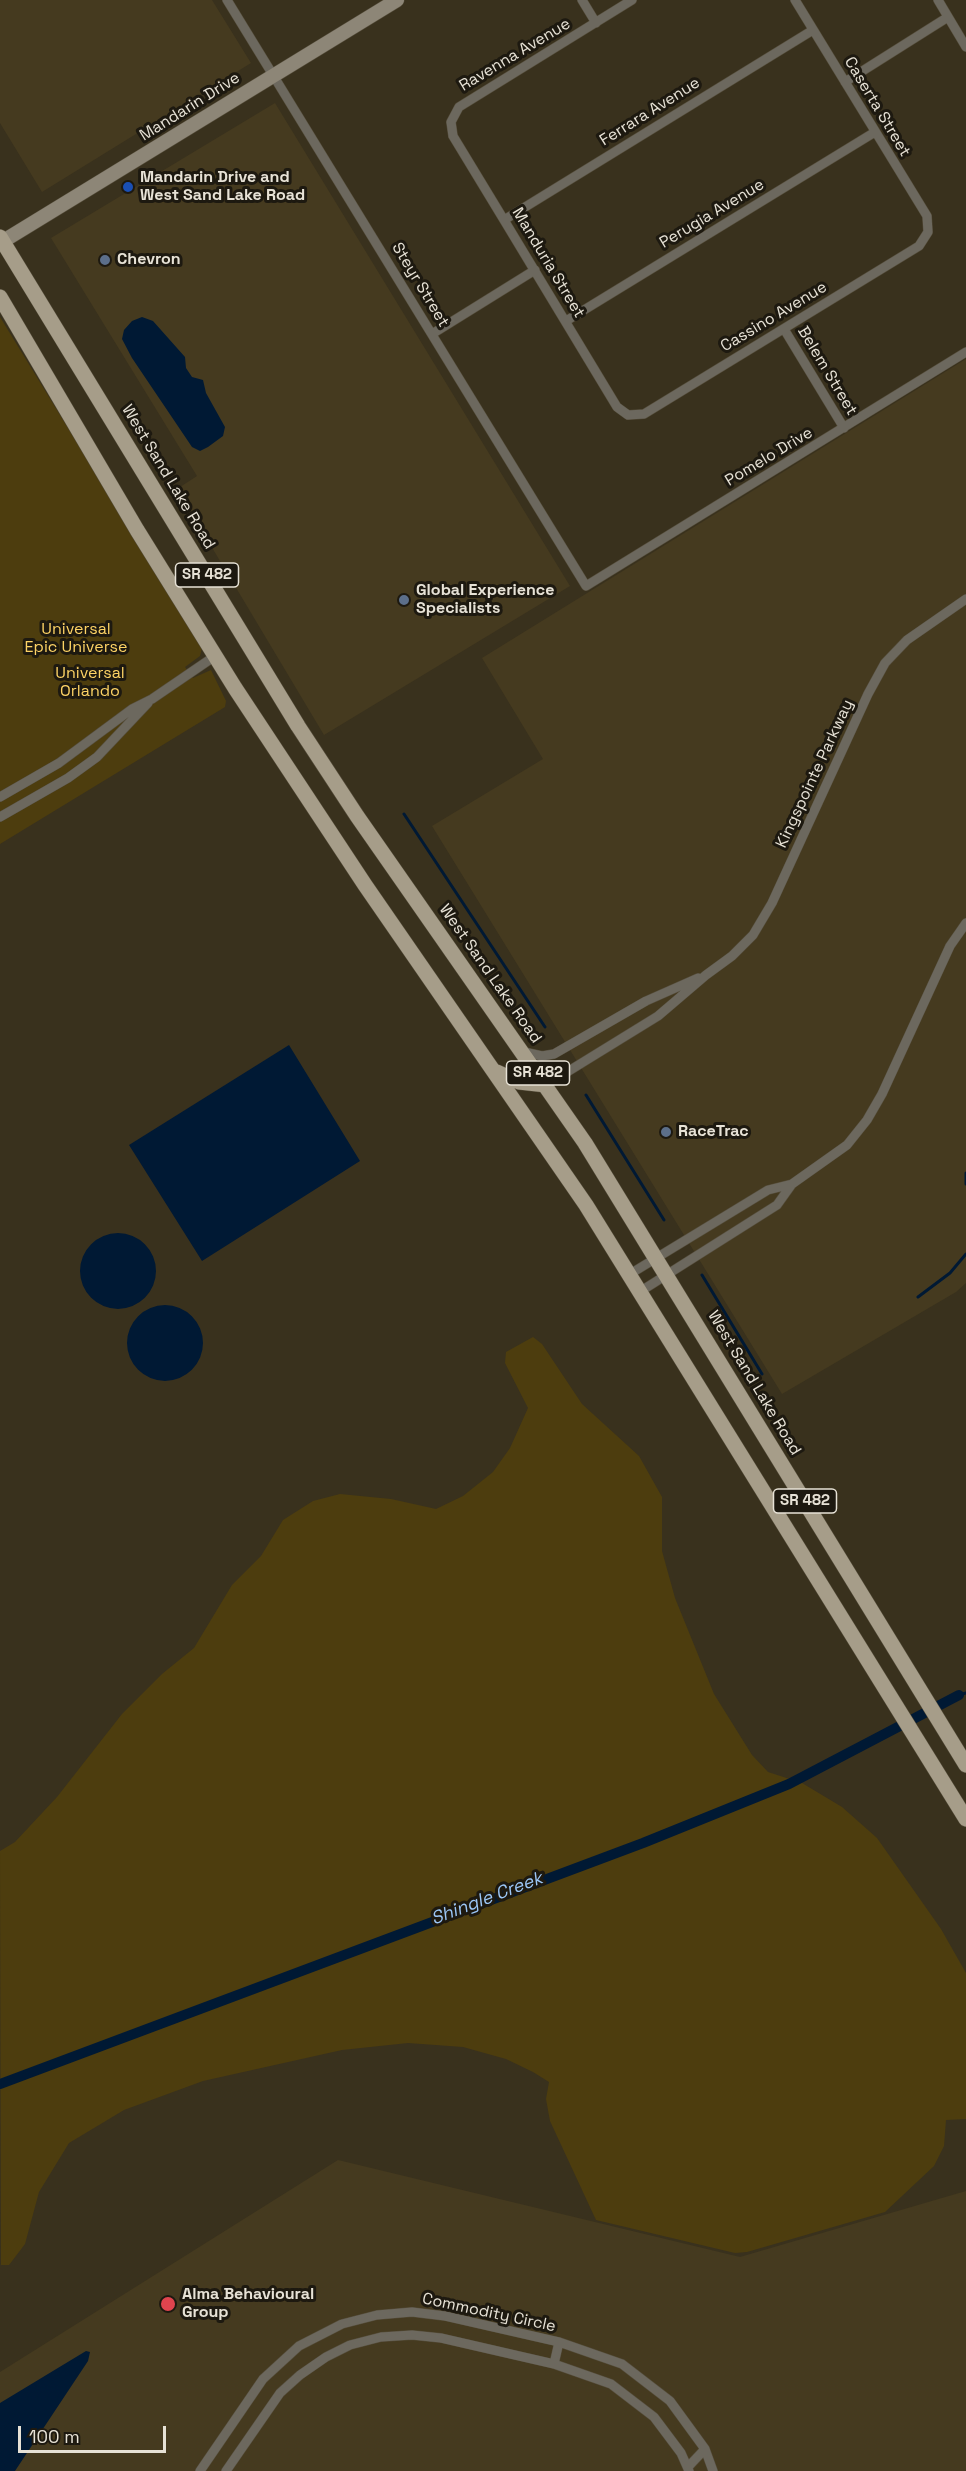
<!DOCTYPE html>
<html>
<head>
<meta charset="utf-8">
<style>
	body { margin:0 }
	#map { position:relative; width:966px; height:2471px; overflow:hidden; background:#39311d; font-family:"Space Grotesk",sans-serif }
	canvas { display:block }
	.scale { position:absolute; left:18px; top:2426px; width:148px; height:27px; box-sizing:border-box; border:3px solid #e7e2d6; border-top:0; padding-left:8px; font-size:18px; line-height:21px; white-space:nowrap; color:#e7e2d6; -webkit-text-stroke:4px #1d1910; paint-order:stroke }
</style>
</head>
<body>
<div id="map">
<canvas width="966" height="2471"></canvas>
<div class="scale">100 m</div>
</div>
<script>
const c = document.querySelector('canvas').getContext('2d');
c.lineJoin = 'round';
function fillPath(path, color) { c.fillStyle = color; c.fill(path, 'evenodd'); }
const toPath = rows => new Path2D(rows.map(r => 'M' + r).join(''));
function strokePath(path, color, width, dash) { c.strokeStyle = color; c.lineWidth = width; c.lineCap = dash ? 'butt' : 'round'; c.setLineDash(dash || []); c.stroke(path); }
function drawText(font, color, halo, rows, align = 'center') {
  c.font = font + ' "Space Grotesk",sans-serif'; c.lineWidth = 6; c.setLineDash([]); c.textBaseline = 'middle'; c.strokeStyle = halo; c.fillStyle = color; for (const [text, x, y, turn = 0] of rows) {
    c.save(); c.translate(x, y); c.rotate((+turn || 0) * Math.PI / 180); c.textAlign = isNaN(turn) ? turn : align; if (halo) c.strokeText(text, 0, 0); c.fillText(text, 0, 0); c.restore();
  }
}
const built = toPath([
	[0,0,212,0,251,63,42,192,0,123],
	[275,103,570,586,324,735,177,489,197,476,51,238],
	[966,359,966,1283,956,1292,782,1394,432,826,543,759,482,658],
	[338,2160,740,2257,966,2191,966,2471,0,2471,0,2372]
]);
const green = toPath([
	[0,317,199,642,202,648,200,656,185,667,193,678,211,670,226,701,225,707,0,844],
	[533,1337,542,1344,582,1404,639,1456,662,1497,662,1551,675,1598,714,1694,752,1755,768,1772,802,1783,842,1807,877,1838,941,1929,966,1973,966,2119,946,2120,944,2146,934,2166,885,2212,747,2252,735,2253,596,2220,550,2121,546,2099,549,2082,533,2072,506,2059,463,2047,408,2043,342,2050,203,2081,124,2110,69,2143,39,2192,25,2244,9,2265,1,2265,0,1851,15,1842,57,1797,122,1714,162,1674,194,1648,232,1585,261,1556,283,1520,313,1501,340,1494,391,1499,436,1509,463,1496,493,1472,510,1448,528,1408,505,1363,506,1352]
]);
const water = toPath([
	[142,317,153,321,185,357,186,368,192,377,203,380,206,393,225,427,223,436,208,447,200,451,192,447,132,358,122,339,124,330,132,321],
	[289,1045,360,1161,202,1261,129,1145],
	'80 1271a38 38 0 1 1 76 0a38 38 0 1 1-76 0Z',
	'127 1343a38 38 0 1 1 76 0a38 38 0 1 1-76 0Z',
	[86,2351,90,2352,88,2361,15,2471,0,2471,0,2403]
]);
const stream = toPath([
	[404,814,545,1027],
	[586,1095,664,1220],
	[966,1173,966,1184],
	[702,1275,762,1374],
	[918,1297,950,1273,966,1254],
	[959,1695,966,1693]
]);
const canal = toPath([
	[0,2084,643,1843,789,1784,959,1695]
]);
const street = toPath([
	[227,0,586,586,966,352],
	[582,0,596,23],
	[632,0,459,107,451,122,453,136,504,220,617,407,628,415,644,414,919,246,928,232,927,216,795,0],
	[938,0,966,47],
	[845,82,948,17],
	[504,220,813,30],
	[566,321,875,132],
	[784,329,844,428],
	[432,334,535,270],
	[0,797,59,763,132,709,152,699,215,656],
	[0,817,68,778,97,757,148,703],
	[524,1052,542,1056,554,1054,646,1001,698,978],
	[546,1085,658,1016,706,975,732,956,753,935,772,903,868,694,885,663,907,640,966,599],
	[630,1274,768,1190,792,1184],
	[641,1291,777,1205,792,1184,847,1145,867,1120,882,1094,950,946,966,923],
	[554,2364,559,2342],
	[688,2467,705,2449],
	[200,2471,263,2379,299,2346,342,2324,377,2315,412,2312,445,2316,559,2342,622,2364,670,2401,705,2449,713,2471],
	[226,2471,280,2393,300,2375,326,2357,350,2345,381,2337,412,2335,441,2338,554,2364,611,2384,654,2417,681,2453,689,2471]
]);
const secondary = toPath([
	[0,243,397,0]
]);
const primary = toPath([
	[0,237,298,726,357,816,585,1143,966,1765],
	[0,297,137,530,235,688,365,885,586,1205,966,1819],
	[497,1072,519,1082,546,1085]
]);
const markers = [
	[128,187,6,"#1a4fb4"],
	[105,260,6,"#5c6f8a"],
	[404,600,6,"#5c6f8a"],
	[666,1132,6,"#5c6f8a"],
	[168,2304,8,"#e0444e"]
];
const shields = [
	[207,575,63],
	[538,1073,63],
	[805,1501,63]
];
const shieldNames = [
	["SR 482",207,575],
	["SR 482",538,1073],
	["SR 482",805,1501]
];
const streetNames = [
	["Ravenna Avenue",515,55,-31],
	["Mandarin Drive",190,107,-32],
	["Caserta Street",877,107,59],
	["Ferrara Avenue",650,112,-32],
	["Perugia Avenue",712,214,-31],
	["Manduria Street",548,263,59],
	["Steyr Street",420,285,59],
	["Cassino Avenue",774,317,-31],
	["Belem Street",827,371,59],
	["Pomelo Drive",769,457,-31],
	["West Sand Lake Road",168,477,59],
	["Kingspointe Parkway",815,774,-65],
	["West Sand Lake Road",490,974,55],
	["West Sand Lake Road",754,1383,59],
	["Commodity Circle",489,2313,12]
];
const poiNames = [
	["Mandarin Drive and",140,178],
	["West Sand Lake Road",140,196],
	["Chevron",117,260],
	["Global Experience",416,591],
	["Specialists",416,609],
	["RaceTrac",678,1132],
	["Alma Behavioural",182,2295],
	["Group",182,2313]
];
const parkNames = [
	["Universal",76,630],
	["Epic Universe",76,648],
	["Universal",90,674],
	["Orlando",90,692]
];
const waterNames = [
	["Shingle Creek",487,1899,-21]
];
fillPath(built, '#453a1f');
fillPath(green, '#4d3d0e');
fillPath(water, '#001934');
strokePath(stream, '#001934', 3);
strokePath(canal, '#001934', 10);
strokePath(street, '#554d3b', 10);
strokePath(secondary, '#554d3b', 15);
strokePath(primary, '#554d3b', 16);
strokePath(street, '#6c685e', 9);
strokePath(secondary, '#8d8677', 14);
strokePath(primary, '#a69d89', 15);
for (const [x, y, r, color] of markers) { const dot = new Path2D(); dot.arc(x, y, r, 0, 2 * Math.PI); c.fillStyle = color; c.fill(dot); strokePath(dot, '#1d1910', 2); }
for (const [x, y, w] of shields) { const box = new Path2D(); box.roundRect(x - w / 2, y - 12, w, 24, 4.5); c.fillStyle = '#1d1910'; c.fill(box); strokePath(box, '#e7e2d6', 1.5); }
drawText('bold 15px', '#e7e2d6', null, shieldNames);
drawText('16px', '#e7e2d6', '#1d1910', streetNames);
drawText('bold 16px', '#e7e2d6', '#1d1910', poiNames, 'left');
drawText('16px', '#fdd365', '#1d1910', parkNames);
drawText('italic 18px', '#9cc7f7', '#1d1910', waterNames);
</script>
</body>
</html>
